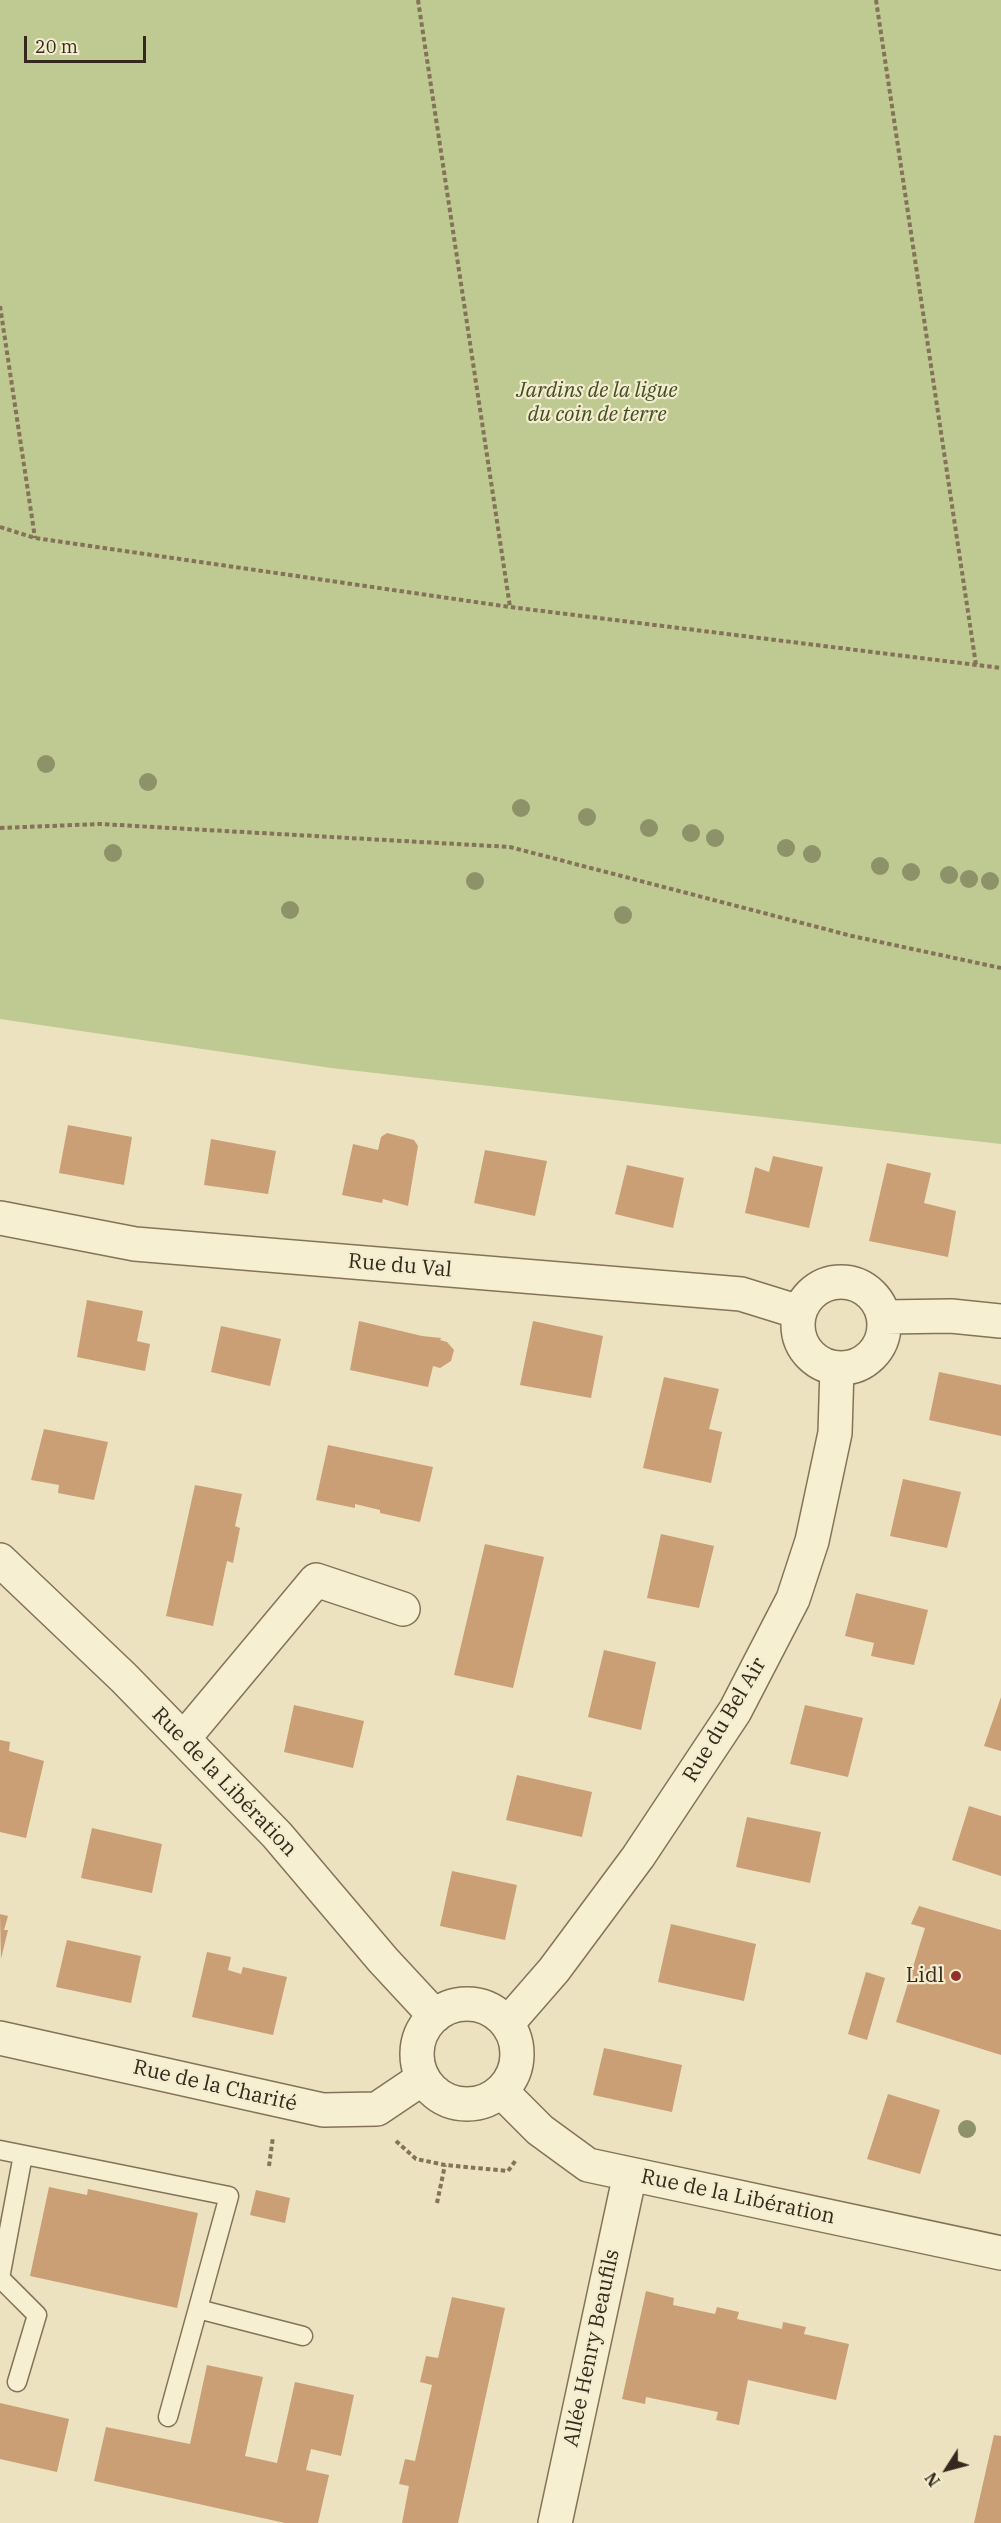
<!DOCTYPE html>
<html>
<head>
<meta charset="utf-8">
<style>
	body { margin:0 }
	#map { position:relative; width:1001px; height:2523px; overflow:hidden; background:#ece2bf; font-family:"IBM Plex Serif",serif }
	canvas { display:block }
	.north { position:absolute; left:917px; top:2439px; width:60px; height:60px; -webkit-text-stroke:4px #f4ecce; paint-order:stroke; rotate:234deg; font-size:16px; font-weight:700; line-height:24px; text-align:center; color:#34291c }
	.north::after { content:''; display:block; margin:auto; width:21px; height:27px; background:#34291c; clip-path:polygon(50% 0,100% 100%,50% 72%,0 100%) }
	.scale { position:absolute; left:24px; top:36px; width:122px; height:27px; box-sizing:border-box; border:3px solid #34291c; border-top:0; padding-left:8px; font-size:18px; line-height:21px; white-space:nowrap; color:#34291c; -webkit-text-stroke:4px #f4ecce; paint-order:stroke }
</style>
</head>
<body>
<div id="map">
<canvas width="1001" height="2523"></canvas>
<div class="north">N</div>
<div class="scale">20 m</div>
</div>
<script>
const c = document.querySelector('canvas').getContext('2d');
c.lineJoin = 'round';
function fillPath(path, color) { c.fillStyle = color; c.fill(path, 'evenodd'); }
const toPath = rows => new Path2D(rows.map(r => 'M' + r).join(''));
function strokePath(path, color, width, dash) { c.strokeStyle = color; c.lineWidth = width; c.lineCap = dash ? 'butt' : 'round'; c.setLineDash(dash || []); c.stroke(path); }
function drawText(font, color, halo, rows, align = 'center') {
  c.font = font + ' "IBM Plex Serif",serif'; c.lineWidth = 4.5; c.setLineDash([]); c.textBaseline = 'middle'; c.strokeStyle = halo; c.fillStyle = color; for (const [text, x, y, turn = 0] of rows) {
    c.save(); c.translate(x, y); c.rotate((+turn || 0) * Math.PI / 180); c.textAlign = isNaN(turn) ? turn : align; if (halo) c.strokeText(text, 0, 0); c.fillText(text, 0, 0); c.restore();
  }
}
const green = toPath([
	[0,0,1001,0,1001,1144,331,1068,0,1019]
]);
const building = toPath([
	[68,1125,132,1137,124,1185,59,1173],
	[387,1133,414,1140,418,1146,408,1206,383,1199,382,1203,342,1195,353,1144,378,1150,381,1137],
	[211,1139,276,1151,268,1194,204,1185],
	[485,1150,547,1161,535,1216,474,1203],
	[773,1156,823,1167,809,1228,745,1213,755,1167,769,1172],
	[887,1163,931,1173,924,1203,956,1211,948,1257,869,1241],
	[627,1165,684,1178,673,1228,615,1214],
	[87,1300,143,1311,137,1341,150,1344,145,1371,77,1357],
	[359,1321,422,1336,441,1338,440,1340,447,1342,454,1350,451,1361,440,1368,433,1366,428,1387,350,1370],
	[533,1321,603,1336,591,1398,520,1385],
	[221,1326,281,1339,270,1386,211,1372],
	[939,1372,1001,1385,1001,1436,929,1420],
	[664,1377,719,1389,709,1429,722,1432,711,1483,643,1468],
	[44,1429,108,1442,94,1500,58,1493,59,1485,31,1480],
	[328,1445,433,1467,420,1522,380,1513,380,1510,355,1504,355,1508,316,1500],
	[903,1479,961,1492,947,1548,890,1536],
	[195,1485,242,1494,235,1526,240,1528,233,1563,227,1561,213,1626,166,1616],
	[661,1534,714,1546,699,1608,647,1598],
	[485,1544,544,1557,513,1688,454,1675],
	[856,1593,928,1610,914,1665,871,1656,874,1643,845,1636],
	[604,1650,656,1662,641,1730,588,1717],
	[1001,1697,1001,1751,984,1746],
	[294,1705,364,1721,353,1768,284,1752],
	[805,1705,863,1718,848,1777,790,1764],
	[0,1740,10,1742,9,1751,44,1761,26,1838,0,1832],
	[517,1775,592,1792,582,1837,506,1820],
	[969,1806,1001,1816,1001,1876,952,1860],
	[747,1817,821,1832,810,1883,736,1867],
	[92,1828,162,1844,152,1893,81,1878],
	[452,1871,517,1885,505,1940,440,1926],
	[919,1906,1001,1930,1001,2055,896,2022,925,1928,911,1924],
	[0,1914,8,1916,4,1930,8,1930,1,1959],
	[671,1924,756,1944,744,2001,658,1982],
	[67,1940,141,1956,131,2003,56,1987],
	[207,1952,231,1957,228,1970,241,1974,243,1967,287,1977,273,2035,192,2017],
	[866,1972,885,1978,867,2040,848,2034],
	[604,2048,682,2065,672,2112,593,2095],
	[888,2094,940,2110,920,2174,867,2159],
	[49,2187,87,2195,88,2189,198,2213,177,2308,30,2276],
	[256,2190,290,2198,285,2223,250,2215],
	[646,2291,674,2298,673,2305,715,2314,717,2307,739,2312,737,2319,782,2329,783,2322,806,2327,804,2334,849,2344,836,2400,748,2380,739,2425,716,2420,718,2412,646,2397,645,2404,622,2399],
	[452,2297,505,2308,458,2523,402,2523,409,2486,399,2484,405,2459,415,2461,432,2385,420,2382,426,2356,438,2358],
	[207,2365,263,2377,245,2456,277,2463,295,2382,354,2395,341,2456,311,2449,306,2470,329,2475,318,2523,285,2523,94,2481,106,2427,190,2444],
	[0,2403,69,2419,57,2472,0,2459],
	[994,2435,1001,2436,1001,2523,974,2523]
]);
const path = toPath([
	[418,0,510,607],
	[876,0,976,665],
	[0,306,35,538],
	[0,527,35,538,510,607,1001,668],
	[0,828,100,824,510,847,852,936,1001,968],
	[396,2141,416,2159,445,2165,508,2171,516,2160],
	[269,2166,273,2137],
	[437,2203,445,2165]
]);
const lane = toPath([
	[0,2150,229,2196,168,2417],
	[198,2309,303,2336],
	[17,2382,37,2315,0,2278,23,2155]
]);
const street = toPath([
	[0,1218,135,1244,741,1294,799,1312],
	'798 1325a43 43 0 1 1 86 0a43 43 0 1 1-86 0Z',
	[884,1317,951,1316,1001,1321],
	[0,1560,124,1678,277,1835,383,1960,435,2016],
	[184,1738,316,1580,403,1609],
	'417 2054a50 50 0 1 1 100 0a50 50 0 1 1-100 0Z',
	[507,2024,554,1970,638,1857,735,1711,793,1599,812,1541,835,1433,837,1368],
	[0,2038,323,2110,377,2109,423,2078],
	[501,2091,540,2130,588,2165,1001,2253],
	[555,2523,630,2174]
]);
const trees = [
	[46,764],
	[148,782],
	[521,808],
	[587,817],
	[649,828],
	[691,833],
	[715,838],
	[786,848],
	[113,853],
	[812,854],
	[880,866],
	[911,872],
	[949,875],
	[969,879],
	[475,881],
	[990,881],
	[290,910],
	[623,915],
	[967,2129]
];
const markers = [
	[956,1976,6,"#91312a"]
];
const parkNames = [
	["Jardins de la ligue",597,391],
	["du coin de terre",597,415]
];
const streetNames = [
	["Rue du Val",400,1266,5],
	["Rue du Bel Air",725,1720,-59],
	["Rue de la Libération",224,1782,46],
	["Rue de la Charité",215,2086,13],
	["Rue de la Libération",738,2197,12],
	["Allée Henry Beaufils",592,2348,-78]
];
const poiNames = [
	["Lidl",944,1976]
];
fillPath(green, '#bfca93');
fillPath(building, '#ca9f75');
strokePath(lane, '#847358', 21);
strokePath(street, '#847358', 36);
strokePath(path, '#847358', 4, [4.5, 3]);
strokePath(lane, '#f7efd1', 18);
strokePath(street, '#f7efd1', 33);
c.fillStyle = '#8e9269';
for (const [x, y] of trees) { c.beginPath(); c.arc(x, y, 9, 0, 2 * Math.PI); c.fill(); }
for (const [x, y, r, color] of markers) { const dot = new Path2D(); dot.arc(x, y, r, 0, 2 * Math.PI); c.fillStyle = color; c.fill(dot); strokePath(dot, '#f4ecce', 2); }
drawText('italic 21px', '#415023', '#f4ecce', parkNames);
drawText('21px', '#34291c', '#f4ecce', streetNames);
drawText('21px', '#34291c', '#f4ecce', poiNames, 'right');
</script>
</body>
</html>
